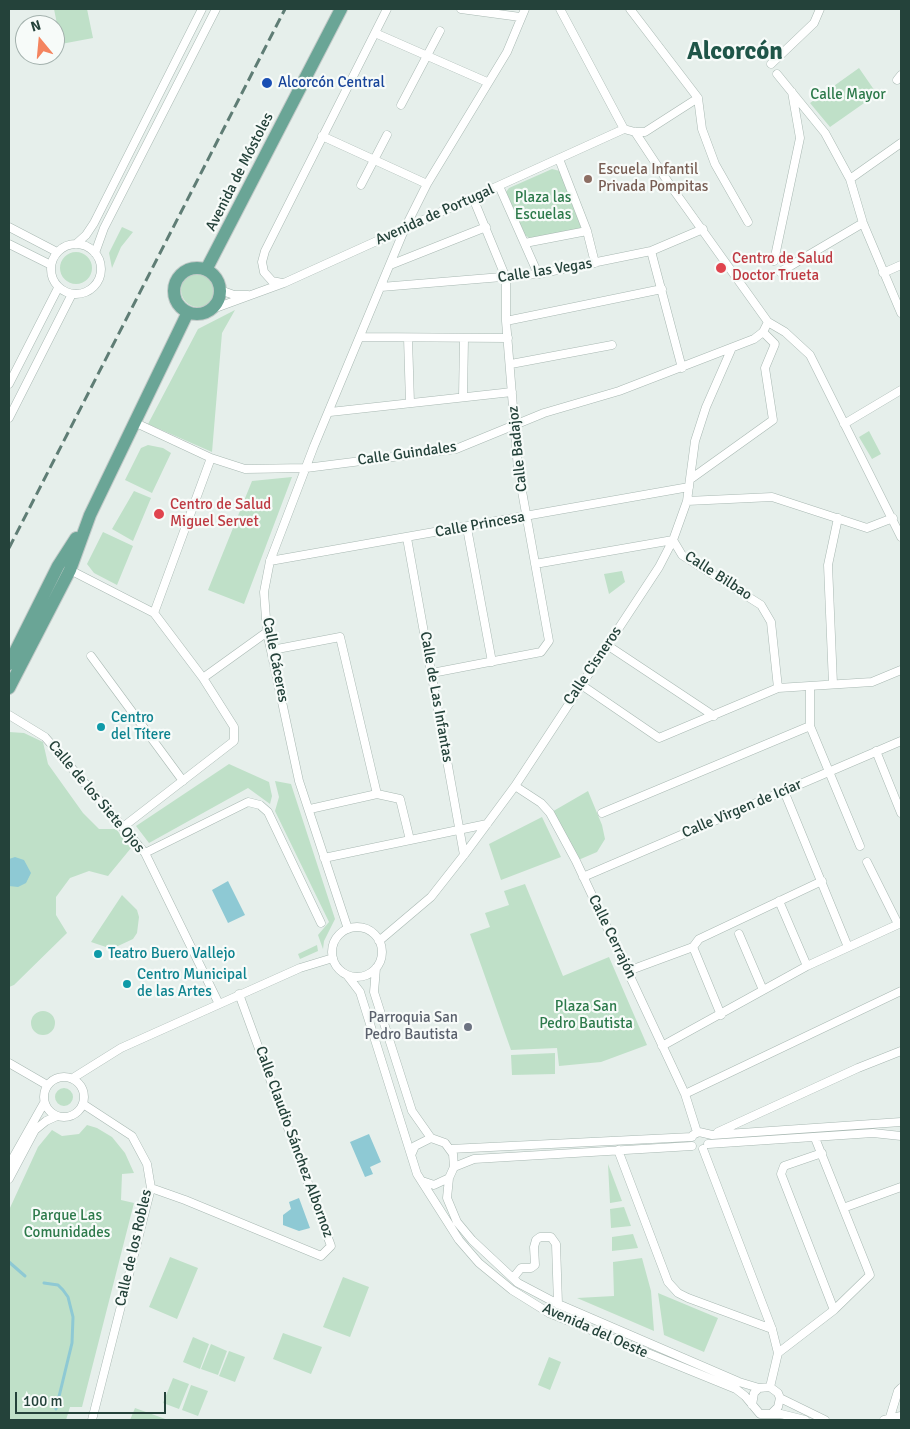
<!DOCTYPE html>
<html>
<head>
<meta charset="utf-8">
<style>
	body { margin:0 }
	#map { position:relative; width:910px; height:1429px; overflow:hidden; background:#e6efeb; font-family:Signika,sans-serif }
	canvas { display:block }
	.frame { position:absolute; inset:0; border:10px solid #24423a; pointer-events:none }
	.north { position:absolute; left:15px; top:15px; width:50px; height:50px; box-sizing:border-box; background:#f7fbf9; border:1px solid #a3b1ad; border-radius:50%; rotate:343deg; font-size:14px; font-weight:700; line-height:20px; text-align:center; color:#24423a }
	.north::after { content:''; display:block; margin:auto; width:18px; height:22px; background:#f4845f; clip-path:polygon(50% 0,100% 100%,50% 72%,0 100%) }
	.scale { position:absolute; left:15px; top:1392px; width:151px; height:22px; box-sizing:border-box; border:2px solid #24423a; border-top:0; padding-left:6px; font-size:15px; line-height:18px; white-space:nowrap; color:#24423a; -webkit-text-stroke:4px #f7fbf9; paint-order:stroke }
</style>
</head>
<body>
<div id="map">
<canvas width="910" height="1429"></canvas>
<div class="frame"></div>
<div class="north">N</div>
<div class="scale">100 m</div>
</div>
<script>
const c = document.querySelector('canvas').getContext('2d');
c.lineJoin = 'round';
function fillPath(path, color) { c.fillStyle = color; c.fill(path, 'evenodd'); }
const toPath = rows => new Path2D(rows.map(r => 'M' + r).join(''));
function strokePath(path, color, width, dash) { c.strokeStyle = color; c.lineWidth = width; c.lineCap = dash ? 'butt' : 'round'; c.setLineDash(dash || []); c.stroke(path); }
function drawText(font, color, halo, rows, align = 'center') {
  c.font = font + ' Signika,sans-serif'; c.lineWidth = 4.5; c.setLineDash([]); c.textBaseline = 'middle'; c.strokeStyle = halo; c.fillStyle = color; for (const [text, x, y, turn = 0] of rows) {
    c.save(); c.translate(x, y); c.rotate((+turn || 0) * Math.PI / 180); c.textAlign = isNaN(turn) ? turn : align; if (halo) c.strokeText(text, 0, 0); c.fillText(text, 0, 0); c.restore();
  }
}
const green = toPath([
	[54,9,87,9,93,38,61,44],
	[859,68,877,94,830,127,810,103],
	[552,169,560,171,581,227,580,229,529,238,525,235,506,192,509,188],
	[122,227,133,232,121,247,112,268,109,253],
	'60 268a16 16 0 1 1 32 0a16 16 0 1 1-32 0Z',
	'181 290a17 17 0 1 1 34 0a17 17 0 1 1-34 0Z',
	[235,310,222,333,212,452,148,424,198,329],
	[869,431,881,454,872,459,859,437],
	[148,445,163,448,171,453,152,493,125,480,141,448],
	[292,477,244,604,208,590,252,481],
	[134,491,151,498,133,541,112,529],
	[103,532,133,546,117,585,94,573,87,564],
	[622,571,625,582,609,594,604,574],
	[9,732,24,733,43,742,48,764,83,813,99,829,116,829,131,848,108,876,89,871,70,878,56,897,56,915,67,933,14,985,9,987],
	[229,764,269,782,272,796,270,804,248,788,149,843,136,826],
	[275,781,291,784,335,919,324,941,323,949,318,935,329,922,275,811,279,797],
	[588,791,602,825,605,839,597,852,576,861,550,813],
	[542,817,561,857,501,880,489,844],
	[525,884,563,976,609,957,647,1045,601,1062,559,1066,557,1048,511,1050,470,934,490,927,485,913,509,905,504,891],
	[122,895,137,910,139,917,137,933,133,939,118,946,109,948,91,942],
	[317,945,318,951,300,959,298,954],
	'31 1023a12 12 0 1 1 24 0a12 12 0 1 1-24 0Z',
	[555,1053,555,1074,512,1075,511,1055],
	'55 1097a9 9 0 1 1 18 0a9 9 0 1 1-18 0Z',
	[87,1125,97,1128,112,1137,125,1153,134,1173,122,1174,121,1200,134,1203,82,1407,70,1407,66,1420,9,1420,9,1210,38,1147,52,1130,62,1136,79,1134],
	[608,1164,622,1201,610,1203],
	[624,1207,631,1226,611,1228,610,1209],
	[633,1234,638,1248,612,1251,612,1237],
	[170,1257,198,1268,177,1319,149,1307],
	[642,1258,651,1291,654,1331,577,1298,614,1296,613,1262],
	[343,1277,369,1287,350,1337,323,1327],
	[658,1293,718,1318,704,1352,664,1335],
	[283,1333,322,1347,311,1374,273,1359],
	[193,1337,209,1344,200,1369,183,1362],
	[211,1344,227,1351,218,1375,201,1369],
	[229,1351,245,1357,235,1382,219,1376],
	[549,1357,561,1362,550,1390,538,1385],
	[173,1378,189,1384,179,1409,163,1403],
	[191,1385,208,1391,198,1416,182,1410],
	[135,1408,168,1420,130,1420]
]);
const water = toPath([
	[15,857,24,860,31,873,26,883,18,887,9,886,9,859],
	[228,881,245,915,228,923,212,890],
	[369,1134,381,1162,370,1167,373,1174,365,1177,350,1142],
	[299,1198,310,1228,299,1231,283,1225,283,1215,291,1209,289,1202]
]);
const stream = toPath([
	[9,1262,25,1276],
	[44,1283,58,1285,63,1290,68,1297,73,1317,72,1343,56,1409]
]);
const minor = toPath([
	[461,9,520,17],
	[560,9,624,129],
	[630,9,698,98],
	[375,33,487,82],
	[771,64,814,23,820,9],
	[777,74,825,133,850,179,863,223,901,313],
	[897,80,901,75],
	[698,98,702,129,715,164,748,222],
	[401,105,440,31],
	[322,136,427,184],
	[559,159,587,231,595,263],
	[850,179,901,143],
	[361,185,387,135],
	[499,186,538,274],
	[9,227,57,252],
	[525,243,587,231],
	'51 269a25 25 0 1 1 50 0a25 25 0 1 1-50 0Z',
	[9,244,51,265],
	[76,244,86,235,94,223,202,9],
	[651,251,682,368],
	[95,253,104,228,216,9],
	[774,261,800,138,792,92],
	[390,265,486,227],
	[780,272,863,223],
	[883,273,901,265],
	[282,283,272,281,264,272,262,262,265,251,387,9],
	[381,287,538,274,651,251,703,229],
	[220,290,234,295,248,295],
	[210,310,284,283,624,129,635,132,645,132,698,98],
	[506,321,662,289],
	[768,322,785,332,810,355,901,537],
	[361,337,508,338],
	[408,338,410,403],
	[511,364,612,345],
	[9,384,58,288],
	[463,397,464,339],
	[330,412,512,392],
	[9,418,72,294],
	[136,423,211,458,245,469,306,468,456,449,544,413,619,391,754,339,763,332,768,322,670,185,635,132],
	[844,424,901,390],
	[692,478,773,420,765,368,775,344,763,332],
	[687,501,772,497,867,528,893,518],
	[467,528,492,662],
	[407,538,464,855],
	[270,561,689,487],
	[535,564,673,540,682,555,761,605,771,622,778,688],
	[70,570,154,613,203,678,234,727,234,741,123,827],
	[154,613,211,458],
	[607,645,714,716],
	[272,650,340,637,377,794],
	[91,656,183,781],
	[432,673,541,652,549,641,518,469,506,321,506,278,473,198],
	[203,678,267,632],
	[580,684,659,738,778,688,872,682,901,670],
	[833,684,828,565,838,518],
	[810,686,810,726,860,846],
	[9,715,45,737,145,853,219,1004],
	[876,751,901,813],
	[515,786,541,803,550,813,576,861,685,1094,697,1132],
	[784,791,848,947],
	[310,809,377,794,400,799,410,840],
	[602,813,810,726],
	[145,853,248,802,260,805,268,812,321,923],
	[324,858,487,824],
	[867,862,898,924],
	[583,877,901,741],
	[779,901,807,966],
	'332 952a25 25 0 1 1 50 0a25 25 0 1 1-50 0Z',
	[348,929,299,781,267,632,264,592,270,561,314,446,405,228,427,184,507,52,525,9],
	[739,934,763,990],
	[379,941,431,897,464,855,515,786,659,567,673,540,687,501,695,441,706,407,731,350],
	[693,947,721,1015],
	[376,968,374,992,412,1111,431,1138],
	[628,971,693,947,699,939,822,881],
	[347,975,360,992,417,1174,459,1240,479,1263,512,1290,549,1313,736,1389,745,1396,760,1414,781,1414,805,1420],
	[662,1046,807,966,901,923],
	[9,1063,47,1085],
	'44 1097a20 20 0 1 1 40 0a20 20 0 1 1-40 0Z',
	[73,1078,121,1048,300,968,333,958],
	[685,1094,901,991],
	[83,1104,132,1136,147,1164,151,1188,92,1420],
	[718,1132,858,1068,901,1051],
	[693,1135,699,1132,712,1135,901,1122],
	[708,1144,873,1133,901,1136],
	[450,1149,692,1137],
	[703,1149,772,1329,778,1353],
	[618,1150,668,1282,678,1293,688,1298,772,1329],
	[412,1153,415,1146,431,1138,445,1143,453,1154,454,1167,449,1178,434,1185,422,1181],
	[822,1153,784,1166,781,1174,834,1310],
	[9,1165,44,1103],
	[454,1167,474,1159,692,1146],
	[449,1178,447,1198,457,1222,472,1240,518,1283,558,1304,739,1382,759,1388],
	[9,1179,35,1130,46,1121,57,1116],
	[151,1188,185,1200,321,1256,331,1246,239,994],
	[843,1208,901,1187],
	[513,1278,521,1268,531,1268,535,1265,534,1247,536,1240,540,1237,551,1237,556,1244,558,1304],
	[770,1387,778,1353,834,1310,870,1275,815,1138],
	[780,1398,825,1420],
	[752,1405,754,1393,759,1388,770,1387,778,1393,780,1398,778,1407,772,1413],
	[890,1417,898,1391,901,1388],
	[884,1420,901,1416]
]);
const primary = toPath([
	[207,268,341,9],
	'174 291a23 23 0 1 1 46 0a23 23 0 1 1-46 0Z',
	[9,664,58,566,76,538],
	[9,688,70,570,90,515,188,312]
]);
const rail = toPath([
	[9,548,285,9]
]);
const markers = [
	[267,83,6,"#1a4fb4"],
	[588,179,5,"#8d6e63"],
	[721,268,6,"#e0444e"],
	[159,514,6,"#e0444e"],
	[101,727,5,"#0f9aa8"],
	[98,954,5,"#0f9aa8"],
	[127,984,5,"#0f9aa8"],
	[468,1027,5,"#6b7280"]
];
const transitNames = [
	["Alcorcón Central",278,83]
];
const parkNames = [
	["Calle Mayor",848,95],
	["Plaza las",543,198],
	["Escuelas",543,215],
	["Plaza San",586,1007],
	["Pedro Bautista",586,1024],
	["Parque Las",67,1216],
	["Comunidades",67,1233]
];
const educationNames = [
	["Escuela Infantil",598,170],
	["Privada Pompitas",598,187]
];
const streetNames = [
	["Avenida de Móstoles",240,172,-63],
	["Avenida de Portugal",435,215,-24],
	["Calle las Vegas",545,271,-9],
	["Calle Badajoz",518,449,-96],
	["Calle Guindales",407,454,-8],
	["Calle Princesa",480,525,-10],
	["Calle Bilbao",718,576,33],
	["Calle Cáceres",275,660,79],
	["Calle Cisneros",593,666,-56],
	["Calle de Las Infantas",436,697,80],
	["Calle de los Siete Ojos",96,797,50],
	["Calle Virgen de Icíar",742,809,-23],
	["Calle Cerrajón",612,937,64],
	["Calle Claudio Sánchez Albornoz",294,1142,70],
	["Calle de los Robles",134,1248,-77],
	["Avenida del Oeste",595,1331,24]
];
const healthNames = [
	["Centro de Salud",732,259],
	["Doctor Trueta",732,276],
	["Centro de Salud",170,505],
	["Miguel Servet",170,522]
];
const cultureNames = [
	["Centro",111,718],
	["del Títere",111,735],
	["Teatro Buero Vallejo",108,954],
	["Centro Municipal",137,975],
	["de las Artes",137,992]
];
const worshipNames = [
	["Parroquia San",458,1018],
	["Pedro Bautista",458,1035]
];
const townNames = [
	["Alcorcón",735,52]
];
fillPath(green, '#bfe0c8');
fillPath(water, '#8ec9d4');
strokePath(stream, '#8ec9d4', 3);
strokePath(minor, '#a8b8b2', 9);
strokePath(primary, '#c2cac8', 14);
strokePath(minor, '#fff', 8);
strokePath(primary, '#6aa596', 12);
strokePath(rail, '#5f7d75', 3, [10, 5]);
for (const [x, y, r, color] of markers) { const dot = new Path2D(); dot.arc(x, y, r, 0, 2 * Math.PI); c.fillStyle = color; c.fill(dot); strokePath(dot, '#f7fbf9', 2); }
drawText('15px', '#164399', '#f7fbf9', transitNames, 'left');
drawText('15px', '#2d7a4b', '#f7fbf9', parkNames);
drawText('15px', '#785e54', '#f7fbf9', educationNames, 'left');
drawText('15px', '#24423a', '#f7fbf9', streetNames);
drawText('15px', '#be3a42', '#f7fbf9', healthNames, 'left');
drawText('15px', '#0d838f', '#f7fbf9', cultureNames, 'left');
drawText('15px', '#5b616d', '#f7fbf9', worshipNames, 'right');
drawText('bold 25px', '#1f5548', '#f7fbf9', townNames);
</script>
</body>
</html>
